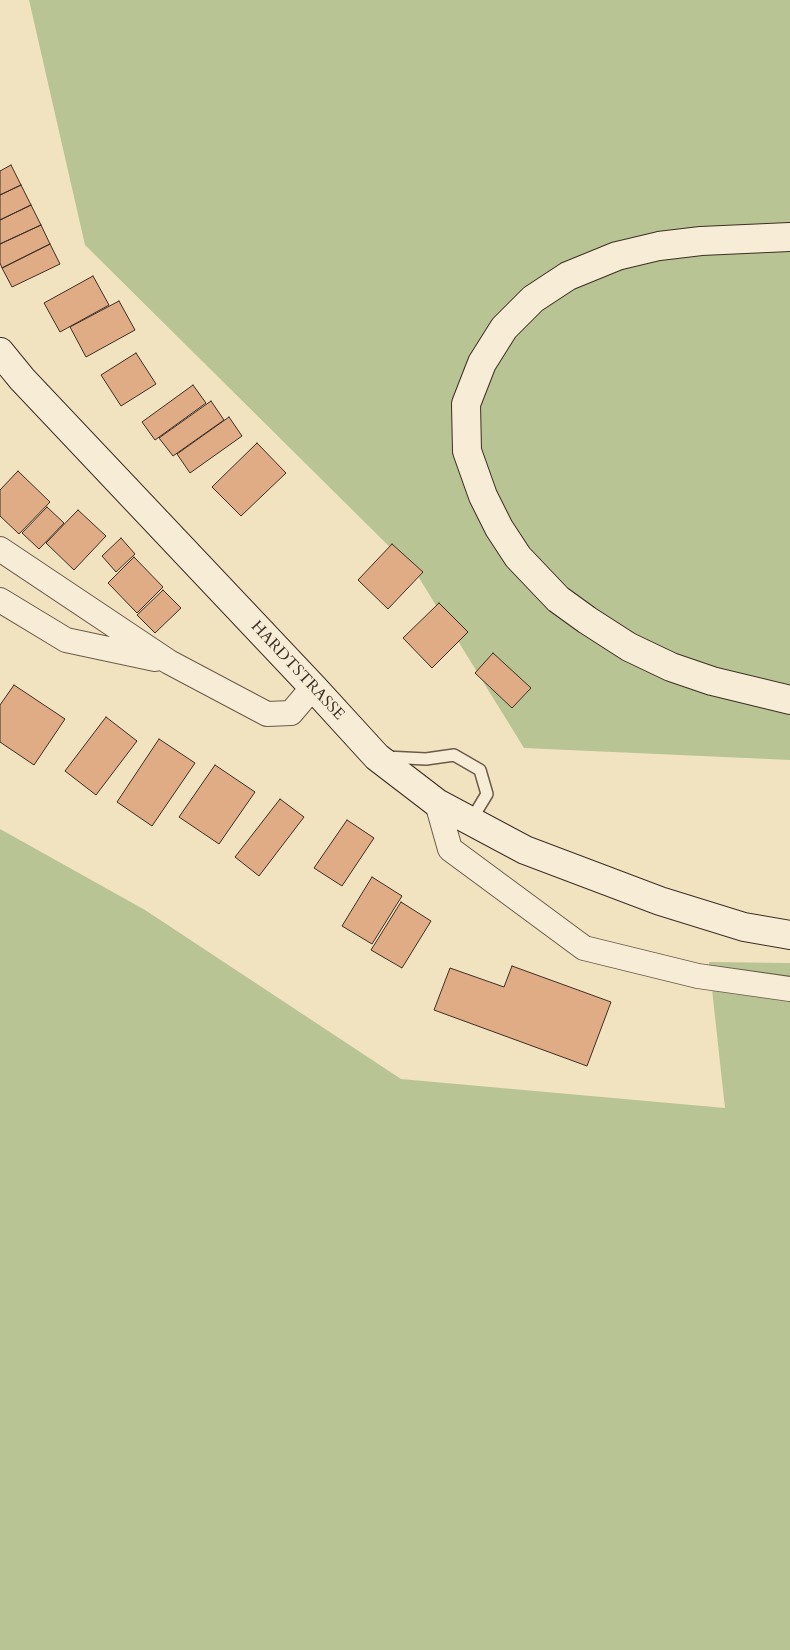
<!DOCTYPE html>
<html>
<head>
<meta charset="utf-8">
<style>
	body { margin:0 }
	canvas { display:block; background:#f2e3c0 }
</style>
</head>
<body>
<canvas width="790" height="1650"></canvas>
<script>
const c = document.querySelector('canvas').getContext('2d');
c.lineJoin = 'round';
function fillPath(path, color) { c.fillStyle = color; c.fill(path, 'evenodd'); }
const toPath = rows => new Path2D(rows.map(r => 'M' + r).join(''));
function strokePath(path, color, width, dash) { c.strokeStyle = color; c.lineWidth = width; c.lineCap = dash ? 'butt' : 'round'; c.setLineDash(dash || []); c.stroke(path); }
function drawText(font, color, halo, rows, align = 'center') {
  c.font = font + ' Cardo,serif'; c.lineWidth = 4; c.setLineDash([]); c.textBaseline = 'middle'; c.strokeStyle = halo; c.fillStyle = color; for (const [text, x, y, turn = 0] of rows) {
    c.save(); c.translate(x, y); c.rotate((+turn || 0) * Math.PI / 180); c.textAlign = isNaN(turn) ? turn : align; if (halo) c.strokeText(text, 0, 0); c.fillText(text, 0, 0); c.restore();
  }
}
const green = toPath([
	[29,0,790,0,790,760,524,748,416,573,85,245],
	[0,829,145,910,401,1079,725,1108,709,962,790,963,790,1650,0,1650]
]);
const building = toPath([
	[11,165,21,185,0,195,0,171,11,165],
	[21,185,31,205,0,220,0,195,21,185],
	[31,205,41,225,0,244,0,220,31,205],
	[41,225,50,244,2,268,0,263,0,244,41,225],
	[50,244,60,264,12,287,2,268,50,244],
	[93,276,109,305,60,332,44,303,93,276],
	[119,301,135,330,86,357,70,327,119,301],
	[136,353,156,384,121,406,101,375,136,353],
	[193,385,206,403,155,440,142,422,193,385],
	[211,401,224,420,173,456,159,438,211,401],
	[229,417,242,436,190,473,177,454,229,417],
	[257,443,286,473,241,516,212,487,257,443],
	[18,471,50,502,19,534,0,516,0,490,18,471],
	[47,507,64,523,39,549,22,533,47,507],
	[78,510,106,536,74,570,46,543,78,510],
	[121,538,135,554,116,572,102,556,121,538],
	[392,544,423,572,388,609,358,580,392,544],
	[134,557,163,587,137,613,108,583,134,557],
	[163,590,181,608,155,633,137,615,163,590],
	[439,603,468,632,432,668,403,638,439,603],
	[493,653,531,688,512,708,475,673,493,653],
	[14,685,65,719,34,765,0,742,0,705,14,685],
	[106,717,137,741,96,795,65,771,106,717],
	[159,739,195,763,152,826,117,802,159,739],
	[215,765,255,792,219,844,179,817,215,765],
	[280,799,304,817,259,876,235,857,280,799],
	[347,820,374,838,342,886,314,868,347,820],
	[372,877,402,896,372,944,342,926,372,877],
	[401,902,431,921,402,968,371,950,401,902],
	[512,966,611,1002,587,1066,434,1010,450,968,504,987,512,966]
]);
const lane = toPath([
	[386,757,426,759,454,755,480,770,487,794,470,822]
]);
const street = toPath([
	[0,549,169,662,267,714,291,713,313,687],
	[0,600,66,640,155,659],
	[437,803,450,849,584,948,698,976,790,989]
]);
const secondary = toPath([
	[790,237,701,241,659,246,617,256,568,276,533,299,504,328,482,363,466,404,467,451,483,496,499,528,518,557,558,599,587,620,629,647,671,667,712,681,790,700],
	[0,352,22,379,313,687,377,757,437,803,525,850,660,901,744,927,790,935]
]);
const streetNames = [
	["HARDTSTRASSE",297,671,47]
];
fillPath(green, '#b8c494');
fillPath(building, '#e0ac86');
strokePath(building, '#3c2e24', 1);
strokePath(lane, '#6a5b4b', 14);
strokePath(street, '#6a5b4b', 26);
strokePath(secondary, '#3c2e24', 30);
strokePath(lane, '#f7edd6', 11);
strokePath(street, '#f7edd6', 24);
strokePath(secondary, '#f7edd6', 28);
drawText('16px', '#3c2e24', '#f7edd6', streetNames);
</script>
</body>
</html>
